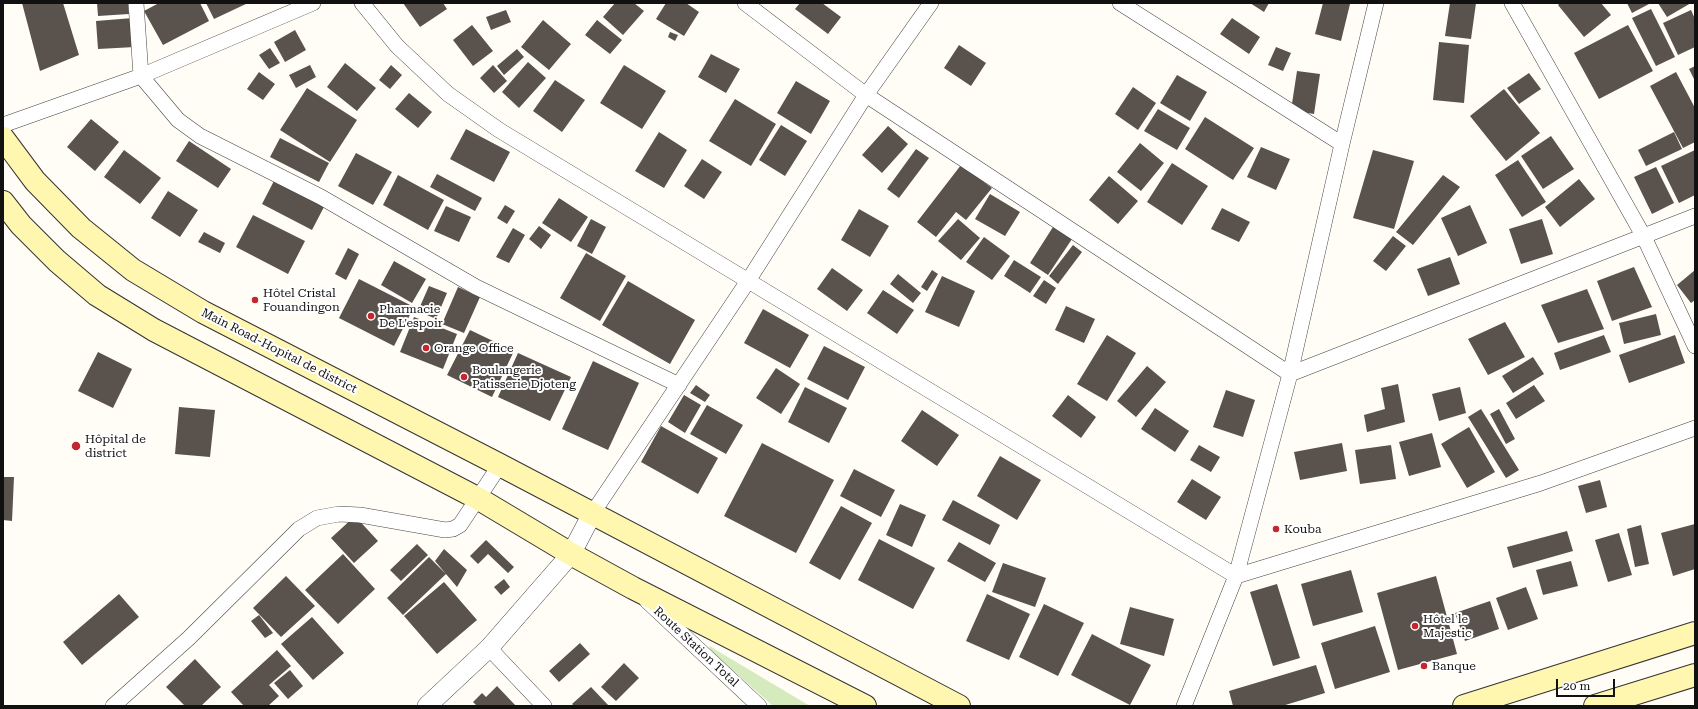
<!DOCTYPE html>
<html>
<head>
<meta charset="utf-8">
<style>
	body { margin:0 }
	#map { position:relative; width:1698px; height:709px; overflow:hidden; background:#fffdf5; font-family:"Roboto Serif",serif }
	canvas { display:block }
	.frame { position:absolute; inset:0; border:4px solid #111; pointer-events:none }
	.scale { position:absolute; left:1556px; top:679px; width:59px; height:18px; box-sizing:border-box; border:2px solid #111; border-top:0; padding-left:5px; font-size:12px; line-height:14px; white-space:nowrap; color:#111; -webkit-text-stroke:3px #fff; paint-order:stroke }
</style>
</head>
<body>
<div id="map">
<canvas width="1698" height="709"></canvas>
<div class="frame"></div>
<div class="scale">20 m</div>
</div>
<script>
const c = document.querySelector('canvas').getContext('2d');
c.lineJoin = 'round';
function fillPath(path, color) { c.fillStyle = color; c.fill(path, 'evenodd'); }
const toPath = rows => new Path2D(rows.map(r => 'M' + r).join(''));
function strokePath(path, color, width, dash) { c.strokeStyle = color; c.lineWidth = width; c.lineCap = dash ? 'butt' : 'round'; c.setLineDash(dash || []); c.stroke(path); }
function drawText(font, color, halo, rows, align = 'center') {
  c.font = font + ' "Roboto Serif",serif'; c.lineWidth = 4; c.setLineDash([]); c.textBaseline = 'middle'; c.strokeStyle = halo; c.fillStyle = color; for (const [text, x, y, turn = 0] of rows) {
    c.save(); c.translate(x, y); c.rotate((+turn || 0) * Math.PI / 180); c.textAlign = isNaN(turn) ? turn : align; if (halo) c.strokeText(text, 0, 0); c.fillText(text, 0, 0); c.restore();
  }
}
const green = toPath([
	[710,646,716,650,810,706,773,706,709,649]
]);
const building = toPath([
	[22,3,63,3,79,55,40,71],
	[97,3,128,3,129,14,98,16],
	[159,3,200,3,209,21,163,45,144,11],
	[206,3,248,3,214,19],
	[403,3,443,3,447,9,420,27],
	[615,3,634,3,644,11,623,35,603,17],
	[666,3,686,3,699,12,684,36,656,19],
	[800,3,822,3,841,17,828,34,795,9],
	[1250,3,1269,3,1264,12],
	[1323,3,1350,4,1341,41,1315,34],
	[1450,3,1476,3,1471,39,1445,36],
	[1560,3,1601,3,1611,15,1584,37,1558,5],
	[1627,3,1648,3,1649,4,1632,13],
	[1658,3,1691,3,1667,17],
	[1651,9,1675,57,1656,66,1632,18],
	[506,10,511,22,491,30,486,17],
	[1691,10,1695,19,1695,47,1678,55,1663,23],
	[133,18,135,47,98,49,96,21],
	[1232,18,1260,37,1249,54,1220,34],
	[543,20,571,44,549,70,521,47],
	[597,20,622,40,610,54,585,35],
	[472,25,493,51,473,66,453,40],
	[1628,25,1653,71,1599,99,1574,53],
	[295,30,306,50,285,62,274,42],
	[670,32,678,35,675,41,668,37],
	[1439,42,1469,45,1464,103,1433,100],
	[959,45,986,63,971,86,944,68],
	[1276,47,1291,53,1283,71,1268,65],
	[270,48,280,63,269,69,259,55],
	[517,49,524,57,504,75,497,66],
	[711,54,740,69,726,93,698,77],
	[528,62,546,78,519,108,502,92],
	[345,63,376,88,357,111,327,87],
	[310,65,316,77,296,88,289,75],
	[391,65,402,75,390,89,379,80],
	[493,65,507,81,494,93,480,78],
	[624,65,666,91,642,129,600,103],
	[1695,66,1695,81,1689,69],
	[1297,71,1320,74,1314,114,1291,110],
	[259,72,275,84,263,100,247,89],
	[1676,72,1695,108,1695,142,1683,148,1650,86],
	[1529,73,1541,89,1519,104,1507,88],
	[1177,75,1207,92,1190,121,1160,103],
	[555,80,585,100,562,132,533,111],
	[796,81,830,101,811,134,777,113],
	[1133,87,1156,103,1138,130,1115,114],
	[307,88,357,120,330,162,280,130],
	[1504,89,1540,133,1506,161,1470,116],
	[409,93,432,112,418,128,395,109],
	[735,99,776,124,751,166,709,141],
	[1158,109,1190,128,1177,150,1144,131],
	[1205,117,1254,148,1233,180,1185,149],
	[91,119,119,142,95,171,67,147],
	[781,125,807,141,785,176,759,160],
	[888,126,908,144,882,173,862,155],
	[466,129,510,152,494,182,450,159],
	[659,132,687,150,664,188,635,171],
	[1674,132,1682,149,1646,166,1638,150],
	[1551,136,1574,169,1543,189,1521,156],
	[280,138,329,163,319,182,270,157],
	[189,141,231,169,218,188,176,161],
	[1140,143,1164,163,1141,191,1117,172],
	[1261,147,1290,159,1276,190,1247,177],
	[916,149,929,158,899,198,887,189],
	[124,150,161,178,140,204,104,177],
	[1373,150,1414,161,1394,229,1353,218],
	[1695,150,1695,195,1679,203,1661,166],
	[356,153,392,172,373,205,338,186],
	[702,159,722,172,704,199,684,186],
	[1518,160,1546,202,1522,217,1495,175],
	[1172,163,1208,186,1182,225,1147,202],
	[961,165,992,188,966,220,956,212,936,237,917,222],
	[1656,167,1674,203,1652,214,1634,177],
	[437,174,482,198,475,211,430,187],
	[398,175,444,200,428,230,383,205],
	[1443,175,1460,187,1413,245,1396,232],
	[1109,176,1138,201,1118,224,1089,200],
	[275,179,325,205,312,230,262,204],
	[1579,179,1595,199,1560,227,1545,207],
	[168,191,198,210,180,237,151,218],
	[990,194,1020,212,1005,236,975,219],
	[559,198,588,217,571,242,542,223],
	[505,205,515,211,507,224,497,218],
	[1470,205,1487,243,1458,256,1441,218],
	[446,206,471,217,459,242,434,231],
	[1222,208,1250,222,1239,242,1211,229],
	[859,209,889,226,870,257,841,240],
	[253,215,305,241,288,274,236,247],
	[591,219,606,227,592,254,577,246],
	[958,219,980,238,961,260,938,241],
	[1542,219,1553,254,1521,264,1509,229],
	[539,226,551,235,541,249,529,239],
	[1053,227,1072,239,1048,275,1030,263],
	[513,228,525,235,509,263,496,257],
	[204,232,225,243,220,253,198,242],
	[1393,236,1406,246,1386,271,1373,261],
	[984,237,1010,256,992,280,966,262],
	[1073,245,1082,252,1058,284,1049,276],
	[348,248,359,254,346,280,335,274],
	[586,253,626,276,600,321,560,298],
	[1450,257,1460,284,1428,296,1417,269],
	[1014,260,1041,277,1030,293,1004,276],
	[394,261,426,279,412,303,381,285],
	[1634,267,1652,307,1612,321,1597,281],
	[832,268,863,290,847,311,817,289],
	[932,270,938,274,927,291,921,287],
	[1695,270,1695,300,1691,303,1677,285],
	[898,274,921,293,913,303,890,284],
	[942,276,975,291,959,327,925,312],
	[359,279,414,307,394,346,339,318],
	[1044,280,1056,288,1046,304,1033,296],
	[628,281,695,320,670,364,602,325],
	[429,286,447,293,436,319,418,311],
	[458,287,480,297,464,333,442,324],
	[1587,289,1604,329,1558,343,1541,305],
	[883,290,914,310,897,334,867,313],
	[1066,306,1095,319,1084,343,1055,330],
	[763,309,809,335,790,368,744,343],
	[1656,314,1661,335,1624,344,1619,323],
	[414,317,457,334,443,369,400,352],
	[1505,322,1525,357,1488,375,1468,339],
	[470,330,514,351,492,397,447,375],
	[1107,335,1136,353,1107,401,1077,384],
	[1604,335,1611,352,1560,370,1554,353],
	[1675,335,1685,363,1629,383,1619,355],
	[824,346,865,367,848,400,807,379],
	[98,352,132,369,113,408,78,391],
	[518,353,571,377,550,421,498,397],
	[1533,357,1544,374,1513,393,1502,376],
	[593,361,639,383,608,450,562,429],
	[1147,366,1166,382,1136,417,1117,401],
	[776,368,800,384,781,414,756,398],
	[1398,384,1405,422,1367,432,1364,415,1385,409,1381,388],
	[696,385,710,395,705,402,690,393],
	[1534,385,1545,401,1516,419,1506,403],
	[805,387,847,408,829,443,788,422],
	[1460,387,1466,413,1439,421,1432,394],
	[1226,390,1255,400,1243,437,1213,427],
	[684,395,701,405,685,433,668,422],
	[1068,395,1096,417,1081,438,1052,416],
	[707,405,743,425,726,454,690,434],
	[179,407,215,410,210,457,175,454],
	[1155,408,1189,431,1175,452,1141,429],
	[1481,409,1519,470,1506,478,1468,417],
	[1499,409,1515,439,1506,444,1490,414],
	[922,410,959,435,937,466,901,441],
	[661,426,718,458,698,494,641,462],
	[1469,427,1495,472,1467,488,1441,444],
	[1432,433,1441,467,1409,476,1399,442],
	[762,443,834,480,796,553,724,516],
	[1342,443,1347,471,1300,480,1294,452],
	[1199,445,1220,457,1211,472,1190,460],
	[1391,445,1396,479,1360,484,1355,450],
	[1000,456,1041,480,1017,520,977,496],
	[854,469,895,490,881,517,840,496],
	[3,477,14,477,12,521,3,520],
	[1192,479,1221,497,1206,520,1177,502],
	[1600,480,1607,507,1586,513,1578,486],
	[953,500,1000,525,990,545,942,520],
	[900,504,926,515,912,547,886,535],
	[841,506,872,523,840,580,809,563],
	[355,516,378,541,354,563,331,538],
	[1695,524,1695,569,1673,576,1661,533],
	[1641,525,1649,564,1635,567,1627,529],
	[1567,531,1573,551,1513,568,1507,547],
	[1619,533,1632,575,1608,582,1595,540],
	[879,539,935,568,913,609,858,580],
	[486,540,514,567,508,573,488,554,478,564,470,556],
	[959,542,996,563,985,582,947,561],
	[417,544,428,555,401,581,390,570],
	[444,549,467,570,457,587,435,561],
	[343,554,375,589,338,624,305,590],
	[429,557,446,574,403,615,387,598],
	[1571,561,1578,586,1543,595,1536,570],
	[1003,563,1046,578,1035,607,992,592],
	[1351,570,1363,612,1313,626,1301,584],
	[286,576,315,606,281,637,253,608],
	[1436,576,1457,654,1398,670,1377,593],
	[504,579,510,587,501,595,494,587],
	[444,582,477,620,437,654,404,616],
	[1277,584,1300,658,1273,666,1250,592],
	[1526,587,1538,619,1508,630,1496,598],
	[119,594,139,617,82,665,63,642],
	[987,594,1030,614,1009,660,966,641],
	[1490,601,1499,629,1465,641,1455,613],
	[1044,604,1084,623,1058,676,1019,657],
	[1130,607,1174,619,1164,656,1120,644],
	[259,615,273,633,265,638,251,621],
	[312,617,344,653,313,680,281,644],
	[1375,626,1390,672,1335,689,1321,643],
	[1092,634,1151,665,1130,705,1071,675],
	[580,643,590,654,559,682,549,671],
	[277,650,291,666,269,685,279,696,268,706,244,706,231,692],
	[195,659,221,687,201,706,185,706,166,687],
	[624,663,639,678,616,701,601,687],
	[1316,665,1325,693,1282,706,1233,706,1229,691],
	[290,670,303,686,288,699,274,683],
	[497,686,516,706,477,706,473,702,482,693,486,697],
	[591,687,609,706,574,706,572,704]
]);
const minor = toPath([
	[136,3,141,76,178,120,200,136,321,197,476,287,679,385],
	[362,3,397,46,448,94,499,130,1236,576,1541,483,1695,428],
	[745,3,866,95,1290,374,1695,216],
	[1120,3,1342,144],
	[1512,3,1644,237,1695,346],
	[3,125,141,76,313,3],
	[592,514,748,281,866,95,931,3],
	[647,601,759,706],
	[489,648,544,706],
	[113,706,189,638,299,529,317,518,339,514,360,515,445,530,453,529,460,525,500,465],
	[1184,706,1236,576,1290,374,1342,144,1376,3]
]);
const tertiary = toPath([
	[427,706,489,648,571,554,592,514]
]);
const secondary = toPath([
	[3,138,35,181,81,228,133,270,203,312,500,465,959,706],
	[3,202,21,225,57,261,97,295,154,330,479,499,571,554,633,588,865,706],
	[1464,706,1695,633],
	[1595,706,1695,675]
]);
const markers = [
	[255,300,4,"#c4262e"],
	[371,316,4,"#c4262e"],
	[426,348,4,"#c4262e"],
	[464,377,4,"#c4262e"],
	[76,446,5,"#c4262e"],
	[1276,529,4,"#c4262e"],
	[1415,626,4,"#c4262e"],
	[1424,666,4,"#c4262e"]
];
const poiNames = [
	["Hôtel Cristal",263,293],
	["Fouandingon",263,307],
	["Pharmacie",379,309],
	["De L'espoir",379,323],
	["Orange Office",434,348],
	["Boulangerie",472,370],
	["Patisserie Djoteng",472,384],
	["Hôpital de",85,439],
	["district",85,453],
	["Kouba",1284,529],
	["Hôtel le",1423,619],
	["Majestic",1423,633],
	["Banque",1432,666]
];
const streetNames = [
	["Main Road-Hopital de district",279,351,27],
	["Route Station Total",696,647,43]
];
fillPath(green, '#d5ebbd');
fillPath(building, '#5a524d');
strokePath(minor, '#444', 16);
strokePath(tertiary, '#444', 20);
strokePath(secondary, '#333', 24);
strokePath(minor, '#fff', 15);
strokePath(tertiary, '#fff', 19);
strokePath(secondary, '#fff6b0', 22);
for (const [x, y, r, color] of markers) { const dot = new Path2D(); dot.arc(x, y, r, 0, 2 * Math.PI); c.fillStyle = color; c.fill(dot); strokePath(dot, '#fff', 1.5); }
drawText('12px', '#111', '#fff', poiNames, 'left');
drawText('12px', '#111', '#fff', streetNames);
</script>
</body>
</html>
